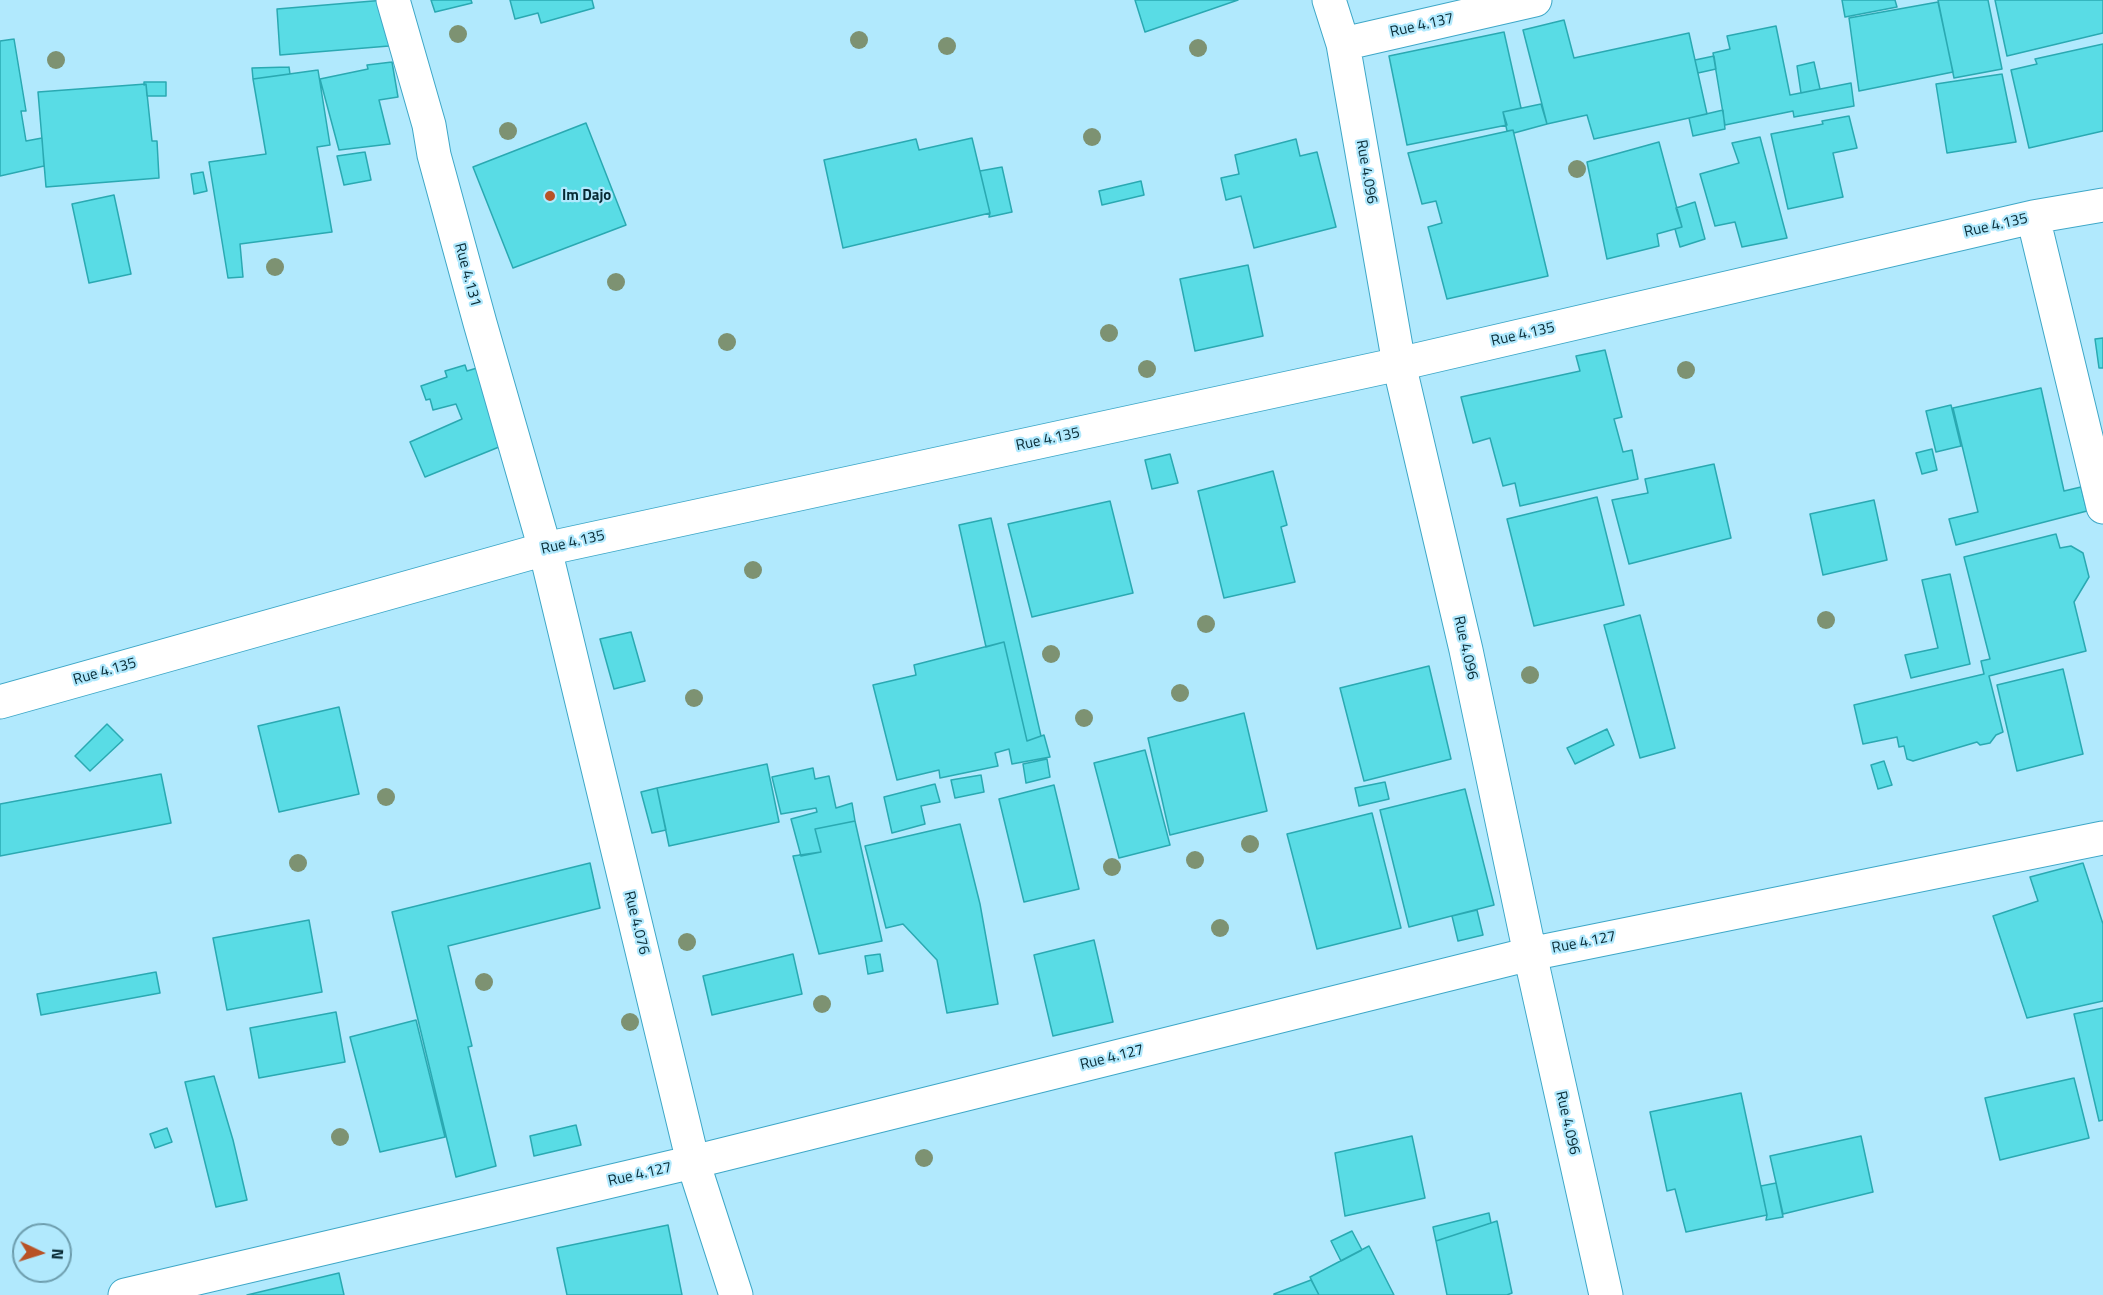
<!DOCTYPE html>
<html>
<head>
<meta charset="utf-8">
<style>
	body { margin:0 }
	#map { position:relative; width:2103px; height:1295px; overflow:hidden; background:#b1e9fd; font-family:"Titillium Web",sans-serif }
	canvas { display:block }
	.north { position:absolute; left:12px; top:1223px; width:60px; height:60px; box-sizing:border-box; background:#b1e9fd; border:2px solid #6d9dad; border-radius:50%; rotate:94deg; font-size:16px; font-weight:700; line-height:24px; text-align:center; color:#082a34 }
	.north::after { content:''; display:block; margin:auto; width:21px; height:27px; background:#b85226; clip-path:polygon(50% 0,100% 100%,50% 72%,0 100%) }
</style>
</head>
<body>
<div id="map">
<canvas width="2103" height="1295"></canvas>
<div class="north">N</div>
</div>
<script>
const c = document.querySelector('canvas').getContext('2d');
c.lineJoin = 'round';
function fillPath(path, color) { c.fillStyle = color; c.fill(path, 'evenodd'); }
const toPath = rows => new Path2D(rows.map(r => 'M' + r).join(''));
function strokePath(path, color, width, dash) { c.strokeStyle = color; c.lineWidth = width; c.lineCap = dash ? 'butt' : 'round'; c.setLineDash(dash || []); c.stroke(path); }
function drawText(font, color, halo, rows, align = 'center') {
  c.font = font + ' "Titillium Web",sans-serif'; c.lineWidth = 4.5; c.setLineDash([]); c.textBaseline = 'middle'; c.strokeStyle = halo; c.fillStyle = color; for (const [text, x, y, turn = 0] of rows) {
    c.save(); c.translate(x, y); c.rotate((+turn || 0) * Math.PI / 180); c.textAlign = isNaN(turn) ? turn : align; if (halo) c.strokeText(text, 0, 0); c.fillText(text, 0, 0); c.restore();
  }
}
const building = toPath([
	[385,0,389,46,280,55,277,9,385,0],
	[431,0,471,0,472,3,435,12,431,0],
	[510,0,592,0,594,8,541,23,538,13,515,19,510,0],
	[1135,0,1238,0,1145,32,1135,0],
	[1842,0,1895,0,1897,7,1845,17,1842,0],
	[1938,0,1988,0,2002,69,1954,78,1938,0],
	[1995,0,2103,0,2103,33,2007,56,1995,0],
	[1938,2,1953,72,1859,91,1849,18,1938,2],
	[1564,20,1574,58,1689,33,1707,114,1594,139,1587,115,1547,124,1523,30,1564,20],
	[1776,26,1790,95,1851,83,1854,106,1794,117,1793,111,1725,125,1713,53,1730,49,1727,36,1776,26],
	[1504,32,1521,108,1503,112,1507,125,1407,145,1389,56,1504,32],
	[14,39,26,111,21,111,26,141,42,138,44,166,0,176,0,41,14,39],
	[2103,44,2103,131,2029,148,2011,70,2037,64,2035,59,2103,44],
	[1714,56,1716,69,1698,73,1695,60,1714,56],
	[392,62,398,97,379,100,390,144,339,150,320,79,368,69,367,65,392,62],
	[1814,62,1820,89,1801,93,1797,66,1814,62],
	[289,67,290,74,253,79,252,68,289,67],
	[318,70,330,145,317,147,332,232,240,244,243,277,228,278,209,162,266,154,253,79,318,70],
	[2002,74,2016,142,1947,153,1936,84,2002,74],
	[144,82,166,82,166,96,147,96,146,84,144,85,144,82],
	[146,84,152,141,157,141,159,178,46,187,38,92,146,84],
	[1541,104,1547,124,1514,133,1513,130,1507,131,1503,112,1541,104],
	[1723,110,1725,129,1693,136,1689,118,1723,110],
	[1849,116,1857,148,1833,153,1843,197,1788,209,1771,134,1823,124,1822,121,1849,116],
	[586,123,626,225,513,268,473,167,586,123],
	[1513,130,1548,276,1447,299,1428,227,1442,223,1436,201,1422,204,1408,153,1513,130],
	[1760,137,1787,238,1742,247,1735,222,1715,226,1700,174,1739,163,1732,143,1760,137],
	[972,138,990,213,843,248,824,160,916,139,919,150,972,138],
	[1296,139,1300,156,1317,152,1336,227,1254,248,1241,196,1226,200,1221,178,1239,174,1235,155,1296,139],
	[1659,142,1682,227,1657,234,1659,246,1607,259,1587,162,1659,142],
	[365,152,371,180,344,185,337,156,365,152],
	[1002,167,1012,212,989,217,990,213,980,171,1002,167],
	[203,172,207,191,194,194,191,174,203,172],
	[1141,181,1144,195,1102,205,1099,191,1141,181],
	[114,195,131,274,89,283,72,204,114,195],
	[1695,202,1705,239,1680,247,1675,229,1682,227,1676,208,1695,202],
	[1248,265,1263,336,1195,351,1180,279,1248,265],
	[2103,338,2103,368,2099,368,2095,339,2103,338],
	[1605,350,1622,417,1614,419,1623,452,1632,450,1638,479,1520,506,1515,483,1503,486,1490,438,1473,443,1461,397,1580,371,1576,356,1605,350],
	[465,365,467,371,477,368,499,447,425,477,410,442,462,419,456,404,433,410,430,399,426,400,421,386,447,377,445,371,465,365],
	[2041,388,2064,491,2081,487,2087,511,1956,545,1949,519,1978,512,1953,408,2041,388],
	[1951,405,1961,446,1936,452,1926,411,1951,405],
	[1932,449,1937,470,1922,474,1916,453,1932,449],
	[1170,454,1178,483,1152,489,1145,460,1170,454],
	[1714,464,1731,538,1629,564,1612,500,1648,493,1645,479,1714,464],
	[1273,471,1287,525,1281,527,1295,582,1224,598,1198,491,1273,471],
	[1597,497,1624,605,1534,626,1507,519,1597,497],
	[1874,500,1887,560,1823,575,1810,514,1874,500],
	[1110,501,1133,593,1032,617,1008,524,1110,501],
	[991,518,1041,736,1027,741,1004,642,986,647,959,525,991,518],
	[2056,534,2060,548,2071,546,2083,553,2089,577,2074,602,2086,651,1989,676,2003,732,1996,735,1990,743,1980,745,1977,742,1913,761,1907,759,1904,746,1899,747,1897,737,1863,744,1854,705,1984,674,1981,661,1990,659,1964,557,2056,534],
	[1950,574,1970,664,1911,678,1905,655,1938,648,1922,580,1950,574],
	[1640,615,1675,748,1640,758,1604,625,1640,615],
	[631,632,645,681,614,689,600,639,631,632],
	[1004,642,1027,741,1044,735,1050,757,1012,764,1009,749,995,753,998,766,940,778,939,770,897,780,873,685,916,675,914,665,1004,642],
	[1429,666,1451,759,1364,781,1340,688,1429,666],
	[2063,669,2083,754,2017,771,1997,685,2063,669],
	[339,707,359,794,279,812,258,726,339,707],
	[1244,713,1267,811,1170,835,1148,738,1244,713],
	[107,724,123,740,90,771,75,756,107,724],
	[1607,729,1614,745,1575,764,1567,748,1607,729],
	[1145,750,1170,845,1119,858,1094,763,1145,750],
	[1047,759,1050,777,1026,783,1023,764,1047,759],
	[1884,761,1892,785,1878,789,1871,765,1884,761],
	[767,764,779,822,669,846,657,788,767,764],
	[813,768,815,779,829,776,836,808,852,803,855,821,815,829,821,852,801,856,791,819,817,812,816,808,781,814,772,777,813,768],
	[161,774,171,823,0,856,0,804,161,774],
	[981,775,984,792,955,798,951,780,981,775],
	[1385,782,1389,799,1359,806,1355,788,1385,782],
	[935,784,940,802,921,806,925,824,892,833,884,797,935,784],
	[1054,785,1079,889,1024,902,999,799,1054,785],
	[657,788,666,830,652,833,641,792,657,788],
	[1465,789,1494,905,1409,927,1380,810,1465,789],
	[1372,813,1401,928,1317,949,1287,834,1372,813],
	[855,821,882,941,819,954,793,856,821,852,815,829,855,821],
	[960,824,980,904,998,1004,947,1013,937,960,903,924,886,928,865,846,960,824],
	[590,863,600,908,448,946,472,1046,468,1047,496,1166,456,1177,392,912,590,863],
	[2083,863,2103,924,2103,1001,2027,1018,1993,916,2038,901,2030,877,2083,863],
	[1477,910,1483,935,1458,941,1452,916,1477,910],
	[309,920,322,992,227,1010,213,938,309,920],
	[1094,940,1113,1022,1053,1036,1034,955,1094,940],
	[793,954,802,994,712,1015,703,976,793,954],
	[880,954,883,971,868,974,865,956,880,954],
	[156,972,160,993,41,1015,37,994,156,972],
	[2103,1008,2103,1120,2099,1121,2074,1014,2103,1008],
	[336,1012,345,1062,259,1078,250,1028,336,1012],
	[416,1020,445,1137,380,1152,350,1037,416,1020],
	[214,1076,233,1140,247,1200,216,1207,185,1082,214,1076],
	[2074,1078,2089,1138,2000,1160,1985,1098,2074,1078],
	[1741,1093,1767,1215,1686,1232,1675,1189,1667,1191,1650,1112,1741,1093],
	[576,1125,581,1145,534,1156,530,1136,576,1125],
	[167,1128,172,1142,155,1148,150,1134,167,1128],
	[1412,1136,1425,1198,1345,1216,1335,1153,1412,1136],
	[1861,1136,1873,1192,1783,1214,1770,1156,1861,1136],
	[1776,1183,1783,1217,1766,1220,1767,1215,1761,1186,1776,1183],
	[1489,1213,1491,1223,1436,1241,1433,1227,1489,1213],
	[1497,1221,1512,1293,1507,1295,1447,1295,1436,1241,1497,1221],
	[668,1225,682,1295,567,1295,557,1248,668,1225],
	[1352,1231,1362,1250,1341,1261,1331,1241,1352,1231],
	[1369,1246,1394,1295,1319,1295,1310,1277,1369,1246],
	[339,1273,344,1295,247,1295,339,1273],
	[1311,1280,1319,1295,1274,1295,1274,1294,1311,1280]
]);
const street = toPath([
	[393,0,429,125,434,155,480,323,545,549,693,1162,736,1295],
	[1329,0,1343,44,1399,364,1466,650,1530,954,1606,1295],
	[1343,44,1535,0],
	[2033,217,2103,507],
	[0,702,545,549,1399,364,2033,217,2103,205],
	[125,1295,693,1162,1530,954,2103,838]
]);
const trees = [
	[458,34],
	[859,40],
	[947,46],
	[1198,48],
	[56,60],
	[508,131],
	[1092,137],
	[1577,169],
	[275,267],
	[616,282],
	[1109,333],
	[727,342],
	[1147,369],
	[1686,370],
	[753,570],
	[1826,620],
	[1206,624],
	[1051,654],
	[1530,675],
	[1180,693],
	[694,698],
	[1084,718],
	[386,797],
	[1250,844],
	[1195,860],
	[298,863],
	[1112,867],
	[1220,928],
	[687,942],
	[484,982],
	[822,1004],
	[630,1022],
	[340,1137],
	[924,1158]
];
const markers = [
	[550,196,6,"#b85226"]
];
const streetNames = [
	["Rue 4.137",1422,26,-13],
	["Rue 4.096",1366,172,80],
	["Rue 4.135",1996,226,-13],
	["Rue 4.131",467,275,75],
	["Rue 4.135",1523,335,-13],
	["Rue 4.135",1048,440,-12],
	["Rue 4.135",573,543,-13],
	["Rue 4.096",1465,648,77],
	["Rue 4.135",105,672,-16],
	["Rue 4.076",636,923,76],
	["Rue 4.127",1584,943,-11],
	["Rue 4.127",1112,1058,-14],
	["Rue 4.096",1567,1123,77],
	["Rue 4.127",640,1175,-13]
];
const poiNames = [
	["Im Dajo",562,196]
];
fillPath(building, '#59dce5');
strokePath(building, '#2aa9b2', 1.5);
strokePath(street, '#3ea7c7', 35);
strokePath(street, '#fff', 33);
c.fillStyle = '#7d9272';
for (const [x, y] of trees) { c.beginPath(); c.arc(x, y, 9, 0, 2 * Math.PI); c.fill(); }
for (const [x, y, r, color] of markers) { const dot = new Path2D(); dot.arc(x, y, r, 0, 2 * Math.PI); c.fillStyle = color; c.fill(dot); strokePath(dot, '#b1e9fd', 2); }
drawText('15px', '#082a34', '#b1e9fd', streetNames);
drawText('bold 15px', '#082a34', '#b1e9fd', poiNames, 'left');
</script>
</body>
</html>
